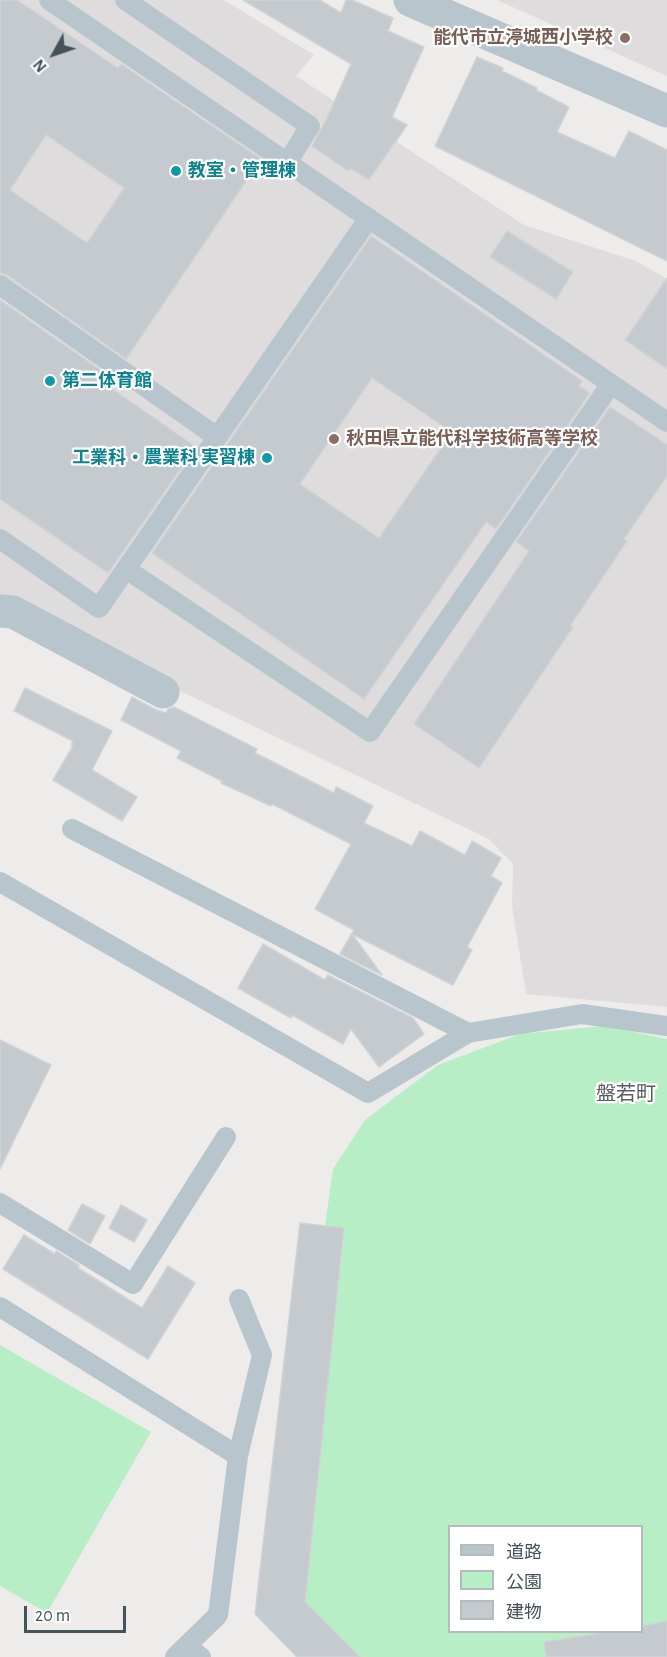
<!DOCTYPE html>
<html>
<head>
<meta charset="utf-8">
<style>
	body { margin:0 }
	#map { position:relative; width:667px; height:1657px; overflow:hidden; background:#eeebeb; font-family:"Alegreya Sans","Noto Sans JP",sans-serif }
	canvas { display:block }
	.legend { position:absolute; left:448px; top:1525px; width:195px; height:108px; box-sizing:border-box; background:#fff; border:2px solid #b4babd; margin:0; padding:8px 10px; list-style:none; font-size:18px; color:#445259 }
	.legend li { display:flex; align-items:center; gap:12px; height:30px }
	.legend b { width:30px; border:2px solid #b4babd }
	.north { position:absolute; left:24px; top:24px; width:60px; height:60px; -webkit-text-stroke:4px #fff; paint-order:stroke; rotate:230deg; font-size:16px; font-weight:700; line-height:24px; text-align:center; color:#445259 }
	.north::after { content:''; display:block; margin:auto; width:21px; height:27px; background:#445259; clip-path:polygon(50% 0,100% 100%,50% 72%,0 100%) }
	.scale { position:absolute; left:24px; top:1606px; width:102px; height:27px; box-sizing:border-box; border:3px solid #445259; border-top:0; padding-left:8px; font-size:18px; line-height:21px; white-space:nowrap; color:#445259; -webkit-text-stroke:4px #fff; paint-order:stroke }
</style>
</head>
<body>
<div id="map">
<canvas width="667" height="1657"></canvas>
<ul class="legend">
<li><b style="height:8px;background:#b9c5cc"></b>道路</li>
<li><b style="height:16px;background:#b7eec5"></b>公園</li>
<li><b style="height:16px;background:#c5cacf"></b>建物</li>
</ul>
<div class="north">N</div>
<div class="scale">20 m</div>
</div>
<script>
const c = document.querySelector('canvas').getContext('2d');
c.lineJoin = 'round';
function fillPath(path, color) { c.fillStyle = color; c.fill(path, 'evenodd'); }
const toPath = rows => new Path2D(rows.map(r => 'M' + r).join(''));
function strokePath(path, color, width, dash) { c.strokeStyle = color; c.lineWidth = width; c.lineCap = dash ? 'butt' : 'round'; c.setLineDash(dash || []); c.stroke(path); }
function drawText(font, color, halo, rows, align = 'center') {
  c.font = font + ' "Alegreya Sans","Noto Sans JP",sans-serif'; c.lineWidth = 4.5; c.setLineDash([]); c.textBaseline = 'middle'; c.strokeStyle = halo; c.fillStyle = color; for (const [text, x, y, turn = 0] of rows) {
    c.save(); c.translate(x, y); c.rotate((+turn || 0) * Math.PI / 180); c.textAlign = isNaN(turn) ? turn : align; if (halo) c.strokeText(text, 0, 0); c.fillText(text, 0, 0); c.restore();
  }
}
const education = toPath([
	[0,0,224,0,314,55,296,76,524,225,636,261,667,279,667,1007,526,994,512,906,513,864,489,839,170,686,0,599],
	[497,0,667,0,667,76]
]);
const green = toPath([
	[604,1026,667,1039,667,1643,596,1657,324,1657,272,1604,333,1169,365,1120,438,1065,520,1034],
	[450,1526,642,1526,642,1632,450,1632],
	[0,1345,151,1432,47,1613,0,1586]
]);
const building = toPath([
	[0,0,17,0,118,68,121,64,261,159,126,359,7,275,0,273,0,0],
	[46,135,124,188,87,243,10,190,46,135],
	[243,0,320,0,341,13,346,0,352,0,393,18,388,31,424,47,392,117,407,125,369,180,350,168,348,171,312,146,328,116,351,64,243,0],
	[477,57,503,68,502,71,537,88,536,90,569,107,557,132,615,158,629,131,667,150,667,261,435,146,477,57],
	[507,231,573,272,556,299,490,257,507,231],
	[371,236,582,381,579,386,590,393,496,529,486,522,364,699,152,553,371,236],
	[372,378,452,432,379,538,300,484,372,378],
	[667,278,667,369,625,340,667,278],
	[0,300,113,379,108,386,196,447,108,573,0,499,0,300],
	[610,407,667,445,667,476,624,539,627,541,570,626,573,627,479,768,414,724,529,551,516,542,610,407],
	[25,688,112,731,92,770,137,797,122,821,53,780,73,746,71,745,73,741,14,711,25,688],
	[132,697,154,709,166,713,168,709,174,707,257,749,255,753,334,793,336,787,373,806,364,823,412,846,420,831,465,855,472,841,501,858,491,876,502,883,467,947,472,950,453,985,352,934,382,975,340,954,354,930,315,909,351,844,272,804,271,806,221,783,222,781,177,758,181,751,121,720,132,697],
	[263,944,325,980,328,975,413,1018,424,1034,379,1067,351,1029,343,1044,292,1015,291,1018,238,988,263,944],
	[0,1040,51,1065,0,1169,0,1040],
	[82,1204,105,1216,90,1244,68,1230,82,1204],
	[121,1205,147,1220,134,1242,109,1228,121,1205],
	[300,1223,344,1228,305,1602,360,1657,297,1657,255,1614,300,1223],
	[24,1235,55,1254,56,1251,79,1265,78,1268,142,1308,168,1266,195,1283,148,1359,3,1269,24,1235],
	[667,1621,667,1657,546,1657,544,1642,608,1632,642,1632,642,1626,667,1621]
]);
const lane = toPath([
	[49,0,667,422],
	[125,0,310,126,287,163],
	[0,285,217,437],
	[0,539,99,608,369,218],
	[126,569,370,732,611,384],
	[72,829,468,1033],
	[0,882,368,1093,468,1033,582,1014,667,1026],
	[0,1203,133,1284,226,1137],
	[0,1307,238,1456,262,1355,239,1299],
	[187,1646,201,1657],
	[175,1657,218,1615,238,1456]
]);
const street = toPath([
	[410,0,667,111],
	[0,611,13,612,163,692]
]);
const markers = [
	[625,38,6,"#8d6e63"],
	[176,171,6,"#0f9aa8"],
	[50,381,6,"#0f9aa8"],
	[334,439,6,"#8d6e63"],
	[267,458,6,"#0f9aa8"]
];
const educationNames = [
	["能代市立渟城西小学校",613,38],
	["秋田県立能代科学技術高等学校",346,439,"left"]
];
const cultureNames = [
	["教室・管理棟",188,171],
	["第二体育館",62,381],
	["工業科・農業科 実習棟",255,458,"right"]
];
const neighbourhoodNames = [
	["盤若町",626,1094]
];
fillPath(education, '#dfdcde');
fillPath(green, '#b7eec5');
fillPath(building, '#c5cacf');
strokePath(building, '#cfd3d7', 1.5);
strokePath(lane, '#b9c5cc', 20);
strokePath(street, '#b9c5cc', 33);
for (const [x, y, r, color] of markers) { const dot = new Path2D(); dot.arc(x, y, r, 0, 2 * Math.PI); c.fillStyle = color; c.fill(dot); strokePath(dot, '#fff', 2); }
drawText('bold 18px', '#785e54', '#fff', educationNames, 'right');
drawText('bold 18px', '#0d838f', '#fff', cultureNames, 'left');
drawText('20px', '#585d60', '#fff', neighbourhoodNames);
</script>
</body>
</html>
